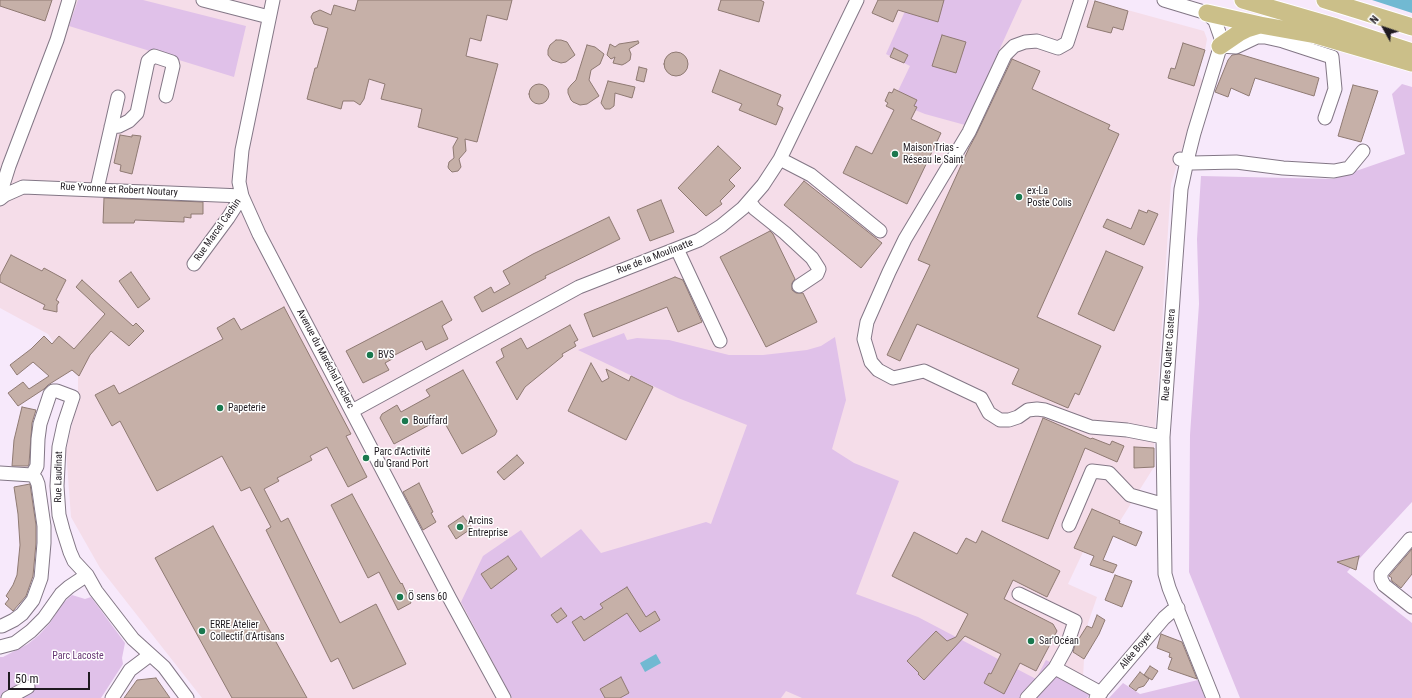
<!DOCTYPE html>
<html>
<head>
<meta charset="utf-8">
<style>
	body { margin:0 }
	#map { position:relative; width:1412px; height:698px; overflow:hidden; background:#f7e9fb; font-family:"Roboto Condensed",sans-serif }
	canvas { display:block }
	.north { position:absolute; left:1364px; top:8px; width:40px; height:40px; -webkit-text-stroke:3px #fff; paint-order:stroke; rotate:310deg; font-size:11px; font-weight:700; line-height:16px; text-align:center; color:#1f1a20 }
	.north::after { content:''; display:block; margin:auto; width:14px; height:18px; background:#1f1a20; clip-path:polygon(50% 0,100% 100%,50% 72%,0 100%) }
	.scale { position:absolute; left:8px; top:672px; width:82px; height:18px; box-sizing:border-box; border:2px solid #1f1a20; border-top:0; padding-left:5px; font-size:12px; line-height:14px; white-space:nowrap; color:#1f1a20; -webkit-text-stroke:3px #fff; paint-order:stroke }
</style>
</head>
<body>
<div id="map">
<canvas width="1412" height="698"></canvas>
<div class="north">N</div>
<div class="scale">50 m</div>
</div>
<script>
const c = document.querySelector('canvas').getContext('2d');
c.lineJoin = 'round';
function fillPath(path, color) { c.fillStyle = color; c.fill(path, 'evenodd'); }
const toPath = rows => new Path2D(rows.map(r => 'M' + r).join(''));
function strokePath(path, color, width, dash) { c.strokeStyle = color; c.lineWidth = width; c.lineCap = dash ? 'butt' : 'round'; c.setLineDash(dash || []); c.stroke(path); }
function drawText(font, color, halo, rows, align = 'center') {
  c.font = font + ' "Roboto Condensed",sans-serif'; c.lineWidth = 3; c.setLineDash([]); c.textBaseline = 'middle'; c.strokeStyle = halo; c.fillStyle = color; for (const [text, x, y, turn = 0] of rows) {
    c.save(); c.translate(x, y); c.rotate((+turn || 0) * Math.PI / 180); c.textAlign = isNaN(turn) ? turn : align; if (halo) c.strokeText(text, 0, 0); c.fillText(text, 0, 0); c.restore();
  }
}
const industrial = toPath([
	[0,0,1091,0,1204,31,1207,39,1205,50,1198,74,1203,82,1171,184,1154,448,1154,467,1120,521,1103,560,1083,552,1068,584,1097,597,1087,626,1072,651,1084,659,1082,698,202,698,100,568,71,517,66,450,78,398,78,376,72,370,48,334,0,308]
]);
const green = toPath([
	[78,0,143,0,246,26,234,77,69,26],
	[910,0,1022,0,965,125,925,114,915,110,917,107,914,106,917,100,898,91,910,66,886,54],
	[1402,84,1412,87,1412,502,1347,572,1412,623,1412,698,1240,698,1189,572,1190,435,1199,304,1197,239,1201,176,1333,179,1405,154,1392,94],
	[624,333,627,340,637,338,669,340,729,355,763,355,807,350,821,346,835,337,846,400,832,449,854,463,899,481,856,594,918,617,1036,679,1046,660,1098,686,1087,698,802,698,786,691,781,698,512,698,461,602,483,556,521,530,541,558,581,529,601,553,706,522,711,524,747,425,678,398,578,350],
	[72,595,85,599,91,597,125,643,122,658,123,664,101,698,0,698,0,657,3,657,28,644,39,635,50,623,62,604],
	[1198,680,1205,698,1109,698,1123,683,1140,694]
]);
const water = toPath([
	[1372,0,1412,0,1412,13],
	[656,654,661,663,645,672,640,663]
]);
const building = toPath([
	[0,0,52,0,45,21,0,6,0,0],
	[358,0,512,0,507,20,487,15,481,41,470,38,466,56,498,64,477,142,465,139,466,151,459,159,461,167,458,171,452,172,449,169,448,167,449,162,454,158,453,147,458,138,418,127,422,109,381,99,385,84,369,79,364,99,360,105,354,101,343,101,341,109,307,99,315,68,317,68,328,28,314,24,311,17,313,13,320,10,331,15,334,5,355,11,358,0],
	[721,0,760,0,764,2,759,22,718,10,721,0],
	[878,0,944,0,938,22,898,10,893,22,872,13,878,0],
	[1095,1,1128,11,1123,30,1113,27,1111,33,1087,27,1095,1],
	[942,35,966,42,956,73,932,66,942,35],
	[556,40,561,40,567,42,575,55,566,62,561,63,552,60,548,55,548,50,550,45,556,40],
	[638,41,639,43,629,49,631,54,630,60,626,63,622,65,613,63,615,57,611,59,607,55,610,44,615,47,619,44,638,41],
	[1183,43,1205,50,1194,86,1168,78,1171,68,1175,69,1183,43],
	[587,45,595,47,604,54,600,64,591,70,589,80,599,96,587,104,580,105,573,102,571,100,568,93,568,89,571,85,576,80,587,45],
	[894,48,908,55,904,63,890,57,894,48],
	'664 64a12 12 0 1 1 24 0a12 12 0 1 1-24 0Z',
	[1239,54,1319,78,1314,96,1255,78,1249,96,1231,88,1228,97,1215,92,1228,60,1232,55,1239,54],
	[1012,59,1040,71,1032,89,1110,125,1108,129,1119,134,1037,317,1101,346,1079,395,1075,393,1068,408,1012,384,1019,369,917,324,900,361,887,355,930,265,918,260,969,148,976,135,1012,59],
	[639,67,647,69,644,82,636,80,639,67],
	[720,70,781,95,777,105,783,108,776,125,739,110,742,104,712,92,720,70],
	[608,81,635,87,632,98,615,93,614,106,610,109,605,109,601,103,608,81],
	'529 94a10 10 0 1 1 20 0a10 10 0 1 1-20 0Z',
	[1353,85,1378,91,1361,142,1338,136,1353,85],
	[894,89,917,100,914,106,917,107,911,119,941,133,907,204,843,173,856,146,872,154,894,110,886,106,888,103,885,101,889,92,892,93,894,89],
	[120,135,132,137,132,135,141,136,132,174,120,171,121,165,114,163,120,135],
	[718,146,741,168,729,180,735,186,720,201,722,204,706,216,678,188,718,146],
	[804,181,882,243,861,268,784,205,804,181],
	[104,198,203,202,203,214,191,214,191,218,184,217,184,222,135,220,134,223,103,223,104,198],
	[661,200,674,232,650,241,637,210,661,200],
	[1139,210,1147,213,1148,210,1158,214,1144,245,1103,227,1107,219,1131,229,1139,210],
	[609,217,620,239,545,276,546,278,482,312,474,297,491,287,494,293,510,284,503,271,533,254,609,217],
	[770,231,773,234,795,279,792,283,792,290,796,293,803,293,817,322,766,347,720,257,770,231],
	[1106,251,1143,267,1114,331,1078,314,1106,251],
	[11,255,42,271,44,268,66,280,56,300,59,302,57,305,57,312,43,309,45,305,0,282,0,276,11,255],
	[131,272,150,299,138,308,119,281,131,272],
	[675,277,683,280,702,322,678,332,667,307,593,337,584,314,675,277],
	[82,280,133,326,136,323,144,331,129,346,111,331,90,355,79,376,72,370,48,385,44,389,18,406,8,393,23,382,29,389,49,376,33,362,17,375,10,365,31,349,44,336,52,344,59,336,74,349,105,314,76,287,82,280],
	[442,301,452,320,442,326,448,339,426,350,422,341,393,356,394,358,385,363,389,370,363,383,346,351,442,301],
	[284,307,351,434,346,436,367,477,348,487,327,447,310,456,312,460,277,478,279,481,264,489,281,522,288,518,340,623,376,604,406,664,353,689,338,658,331,662,326,652,266,530,271,527,250,487,241,491,222,456,157,491,120,421,112,426,95,395,114,385,119,394,223,339,217,328,234,318,241,330,284,307],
	[570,325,578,340,574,342,576,346,562,354,563,356,525,387,517,400,496,362,504,357,501,349,521,338,527,349,570,325],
	[591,363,602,382,609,378,606,369,629,381,631,376,653,387,626,440,568,411,591,363],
	[463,370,497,431,495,435,462,454,442,418,394,444,380,418,382,414,397,405,401,412,430,396,426,390,463,370],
	[22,407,36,410,32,423,29,464,28,466,12,466,14,440,22,407],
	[1043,418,1091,439,1092,438,1110,445,1112,441,1124,446,1117,462,1085,448,1048,539,1002,521,1043,418],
	[1134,447,1154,448,1154,467,1134,468,1134,447],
	[517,455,524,463,504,480,497,472,517,455],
	[419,483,433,512,431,513,436,522,423,530,403,492,419,483],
	[30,484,36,525,36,543,33,576,26,596,13,611,5,604,9,599,6,596,13,585,17,575,20,545,18,514,14,487,30,484],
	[352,494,398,579,401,584,402,583,411,603,398,610,379,572,368,578,331,505,352,494],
	[1092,509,1120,521,1119,523,1142,532,1136,546,1113,536,1103,560,1117,565,1113,573,1090,565,1094,556,1074,548,1092,509],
	[463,516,472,528,456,539,448,526,463,516],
	[213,526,260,613,307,698,232,698,155,558,213,526],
	[982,531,1060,571,1047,597,1013,580,1004,599,1053,624,1057,631,1036,671,1020,663,1004,694,984,683,989,673,991,674,1001,654,965,636,924,680,918,674,919,673,907,661,936,631,947,641,956,637,968,614,892,576,914,532,957,554,966,538,976,543,982,531],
	[1412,549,1412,574,1401,588,1392,581,1391,579,1392,578,1389,576,1412,549],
	[508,556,517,569,491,589,481,574,508,556],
	[1359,556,1356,570,1337,562,1359,556],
	[1115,575,1132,581,1122,607,1105,600,1115,575],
	[627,587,646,617,655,611,660,620,640,632,627,613,584,641,572,622,581,616,584,620,603,608,600,604,627,587],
	[561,608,567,616,557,623,551,615,561,608],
	[1097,615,1105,620,1099,634,1084,659,1073,652,1075,645,1087,626,1092,628,1097,615],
	[1161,634,1182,642,1197,679,1168,669,1172,658,1169,657,1170,653,1157,648,1161,634],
	[1150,666,1158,671,1152,680,1144,675,1150,666],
	[1140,672,1149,679,1144,686,1138,688,1136,691,1129,686,1140,672],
	[621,677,629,693,620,698,605,698,600,689,621,677],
	[156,678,170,698,124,698,137,680,156,678]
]);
const minor = toPath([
	[203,0,269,17],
	[273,0,242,150,239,182,242,196,259,234,450,599,504,698],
	[1081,0,1067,43,1058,48,1037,41,1025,42,1014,46,1005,55,969,132,905,239,889,272,867,322,864,339,871,362,878,370,893,378,924,371,981,398,989,413,1000,420,1009,420,1018,417,1028,410,1037,409,1045,410,1091,427,1127,430,1163,437],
	[1164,0,1207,13,1215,21,1221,38,1219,51,1194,133,1187,161,1181,189,1163,437,1165,574,1169,588,1213,698],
	[1220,46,1236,47,1257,37,1265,37,1283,41,1332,57,1335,89,1325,118],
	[111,127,119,126,129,121,137,113,148,61,154,56,172,62,173,66,166,96],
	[780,159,811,175,880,231],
	[1180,159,1192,163,1236,162,1283,168,1334,171,1349,168,1363,151],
	[97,189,118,97],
	[5,195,3,185,9,166,57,40,69,0],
	[0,199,5,195,23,187,242,196,228,218,194,264],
	[749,201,755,209,785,233,812,258,819,269,817,274,799,286],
	[677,249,720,341],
	[352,411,579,287,699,240,721,226,743,208,763,185,780,159,857,0],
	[0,473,32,475],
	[1069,525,1092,471,1109,473,1130,495,1158,503,1164,503],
	[1410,539,1381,573,1381,579,1384,585,1412,607],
	[1019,594,1075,621,1066,648,1055,668],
	[0,626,2,626,14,620,22,614,33,600,41,578,44,543,44,526,38,484,36,479,32,475,37,466,38,439,40,424,50,394,53,391,57,391,73,397,64,424,59,447,57,486,59,515,63,530,70,552,74,561,87,575,96,591,133,639,164,667,187,698],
	[0,647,15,643,31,631,44,618,61,594,69,587,87,575],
	[8,698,28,687],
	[112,698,130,670,150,655],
	[1027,698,1055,668,1101,693],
	[1096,698,1164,618,1172,611,1178,608]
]);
const major = toPath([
	[1243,0,1336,27,1412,52],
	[1325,0,1412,27],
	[1207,13,1260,25,1316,35,1412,63],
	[1220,46,1239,33,1247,29,1260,25]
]);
const markers = [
	[895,154,4,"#1a784e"],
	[1019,197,4,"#1a784e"],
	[370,355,4,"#1a784e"],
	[220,408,4,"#1a784e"],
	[405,421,4,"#1a784e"],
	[366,458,4,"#1a784e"],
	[460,527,4,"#1a784e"],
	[400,597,4,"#1a784e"],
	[202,631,4,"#1a784e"],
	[1031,641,4,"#1a784e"]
];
const poiNames = [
	["Maison Trias -",903,148],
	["Réseau le Saint",903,160],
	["ex-La",1027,191],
	["Poste Colis",1027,203],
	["BVS",378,355],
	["Papeterie",228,408],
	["Bouffard",413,421],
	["Parc d'Activité",374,452],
	["du Grand Port",374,464],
	["Arcins",468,521],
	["Entreprise",468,533],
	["Ö sens 60",408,597],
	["ERRE Atelier",210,625],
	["Collectif d'Artisans",210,637],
	["Sar'Océan",1039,641]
];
const streetNames = [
	["Rue Yvonne et Robert Noutary",119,190,3],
	["Rue Marcel Cachin",218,230,-55],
	["Rue de la Moulinatte",655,257,-21],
	["Rue des Quatre Castera",1169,355,-86],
	["Avenue du Maréchal Leclerc",325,359,62],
	["Rue Laudinat",59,477,-89],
	["Allée Boyer",1136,651,-50]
];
const parkNames = [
	["Parc Lacoste",78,656]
];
fillPath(industrial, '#f5dde9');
fillPath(green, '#e0c1e9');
fillPath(water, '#71b9d2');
fillPath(building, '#c6b0a8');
strokePath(building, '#8f7a73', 1);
strokePath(minor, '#837786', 15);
strokePath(major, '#fff', 19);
strokePath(minor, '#fff', 13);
strokePath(major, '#cbbf89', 17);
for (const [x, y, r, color] of markers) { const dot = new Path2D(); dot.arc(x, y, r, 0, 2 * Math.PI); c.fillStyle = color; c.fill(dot); strokePath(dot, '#fff', 1.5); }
drawText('10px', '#1f1a20', '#fff', poiNames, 'left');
drawText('10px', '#1f1a20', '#fff', streetNames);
drawText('10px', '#683875', '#fff', parkNames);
</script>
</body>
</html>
